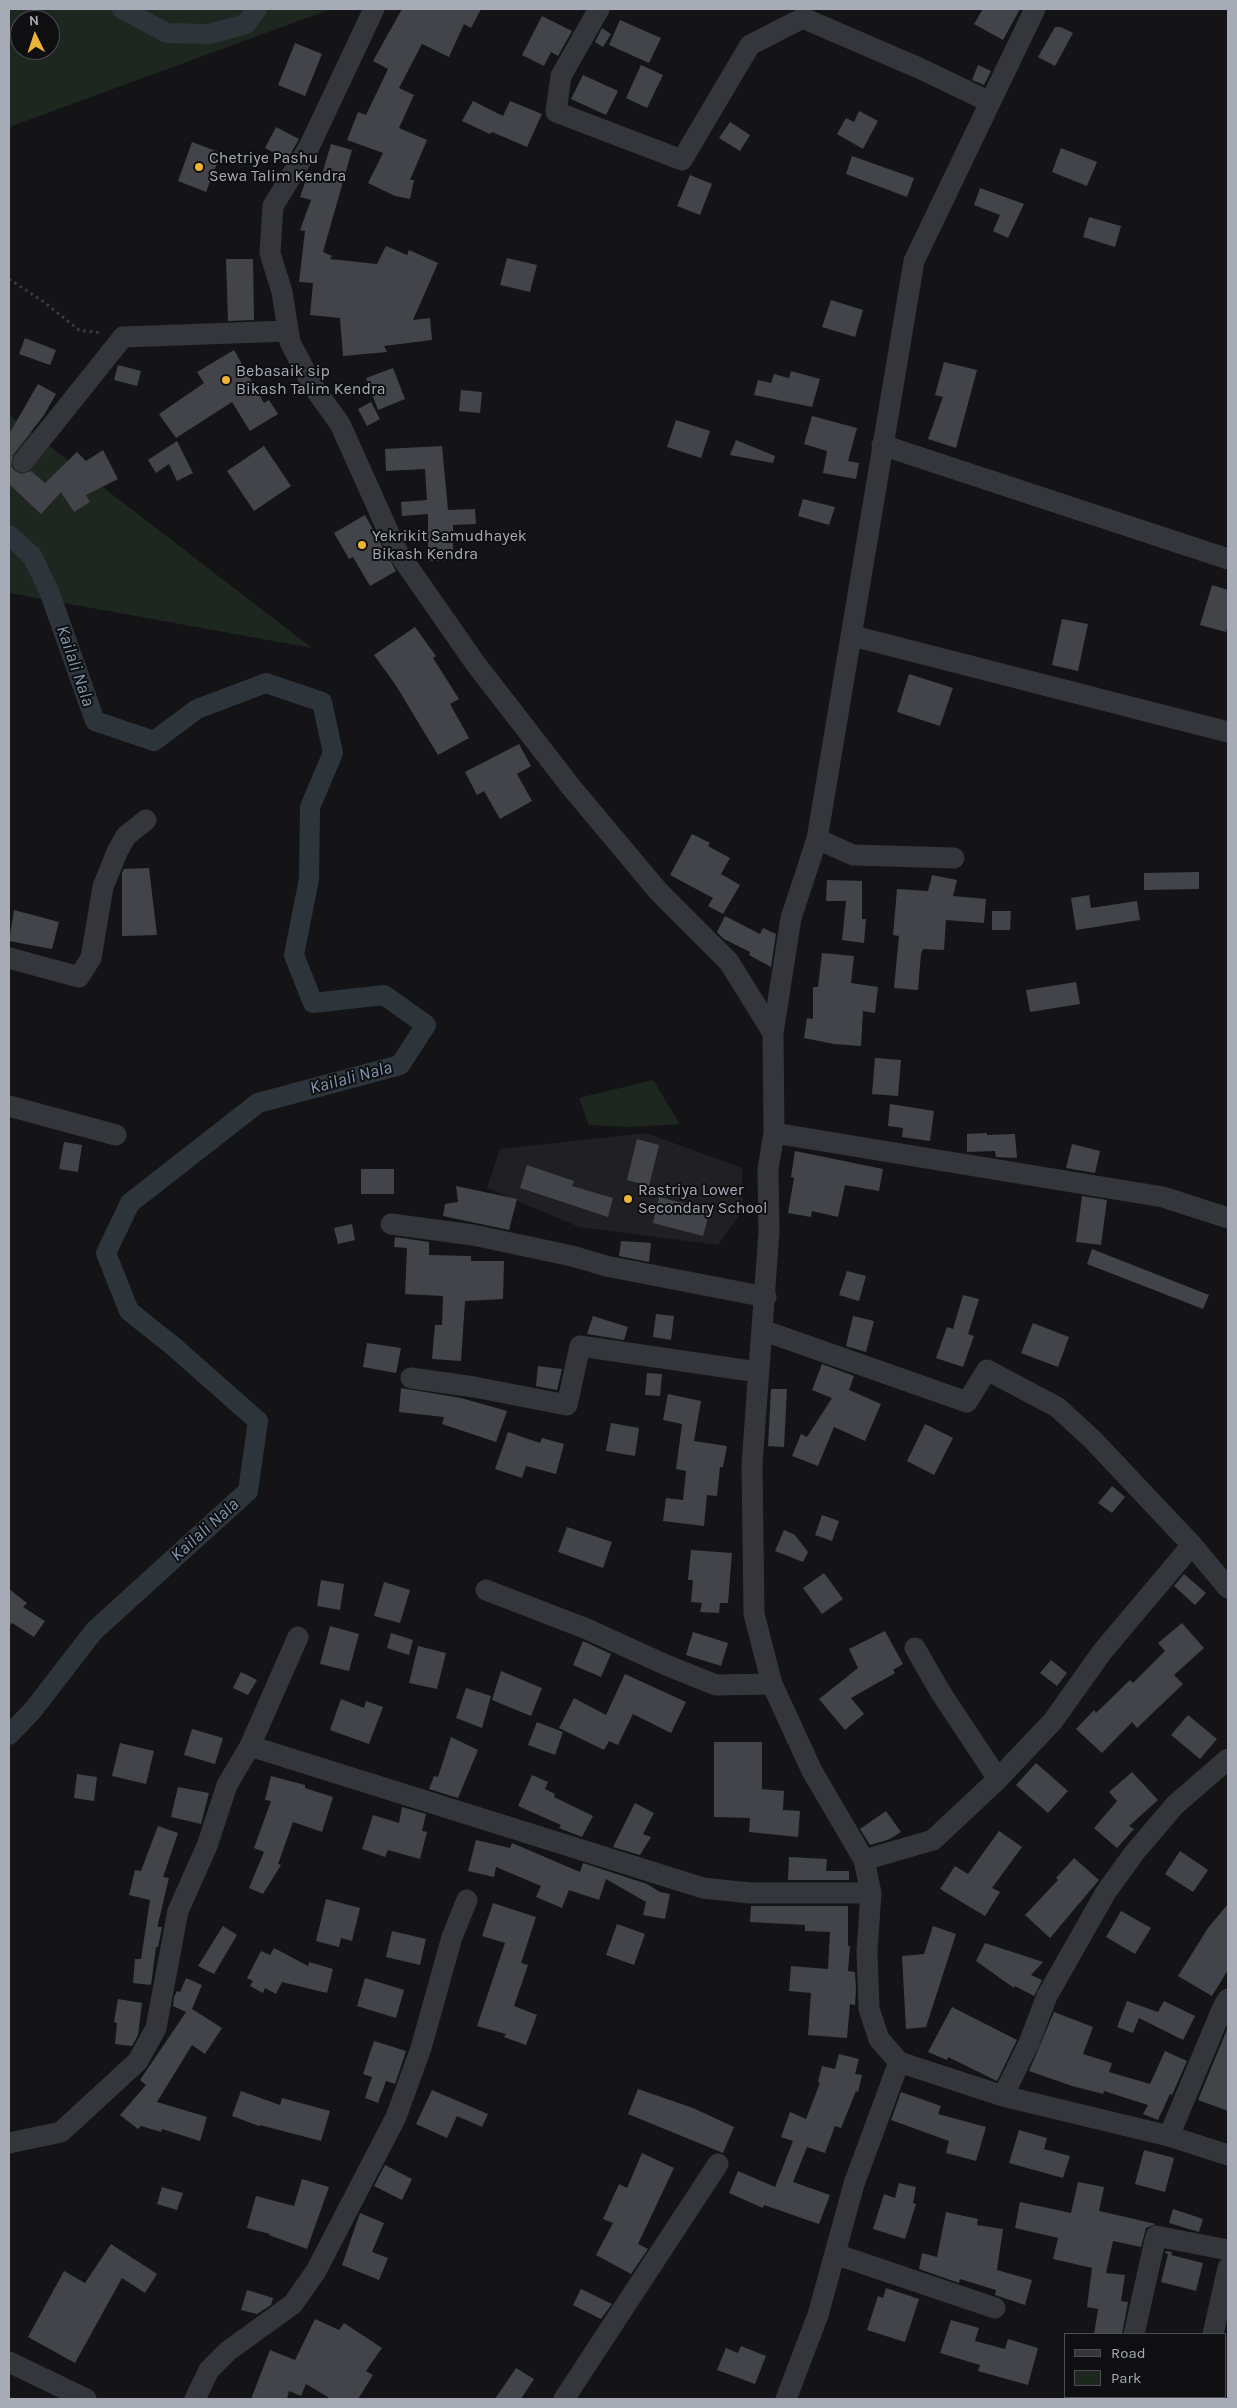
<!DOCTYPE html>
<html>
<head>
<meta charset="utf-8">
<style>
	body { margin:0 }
	#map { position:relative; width:1237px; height:2408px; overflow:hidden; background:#141416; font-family:Karla,sans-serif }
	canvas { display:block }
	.frame { position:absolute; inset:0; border:10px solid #a6abb6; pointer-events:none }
	.legend { position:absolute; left:1064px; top:2333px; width:162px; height:65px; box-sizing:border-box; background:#0f0f11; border:1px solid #4b4d53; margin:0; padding:6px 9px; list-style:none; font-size:15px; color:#a6abb6 }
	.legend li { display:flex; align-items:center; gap:10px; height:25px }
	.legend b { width:25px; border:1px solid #4b4d53 }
	.north { position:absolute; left:10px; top:10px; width:50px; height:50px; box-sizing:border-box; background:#0f0f11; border:1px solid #4b4d53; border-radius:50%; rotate:356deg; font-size:14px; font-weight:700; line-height:20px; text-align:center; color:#a6abb6 }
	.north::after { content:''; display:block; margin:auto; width:18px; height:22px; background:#edb335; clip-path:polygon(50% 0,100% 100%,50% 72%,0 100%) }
</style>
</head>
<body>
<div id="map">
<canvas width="1237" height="2408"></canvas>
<div class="frame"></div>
<ul class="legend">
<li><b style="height:6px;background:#35363b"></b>Road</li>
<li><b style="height:14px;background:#1e2620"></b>Park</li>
</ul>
<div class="north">N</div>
</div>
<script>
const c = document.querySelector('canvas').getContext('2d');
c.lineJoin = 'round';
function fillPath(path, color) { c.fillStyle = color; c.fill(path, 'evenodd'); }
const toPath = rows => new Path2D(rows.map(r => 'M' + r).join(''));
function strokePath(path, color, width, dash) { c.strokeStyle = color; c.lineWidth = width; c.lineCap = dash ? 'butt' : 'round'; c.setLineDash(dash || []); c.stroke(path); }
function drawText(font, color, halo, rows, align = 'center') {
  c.font = font + ' Karla,sans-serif'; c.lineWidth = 4; c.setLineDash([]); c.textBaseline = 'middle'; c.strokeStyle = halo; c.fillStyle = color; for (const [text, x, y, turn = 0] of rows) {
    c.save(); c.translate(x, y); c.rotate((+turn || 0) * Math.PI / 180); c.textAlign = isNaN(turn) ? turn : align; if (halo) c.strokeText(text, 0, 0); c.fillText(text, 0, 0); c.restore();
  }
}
const built = toPath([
	[646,1133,742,1168,743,1210,718,1245,579,1227,487,1188,500,1149]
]);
const green = toPath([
	[9,9,331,9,12,126,9,131],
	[20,20,50,20,50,50,20,50],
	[9,415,312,648,9,593],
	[653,1080,680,1124,630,1127,589,1125,579,1098]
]);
const canal = toPath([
	[122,9,167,33,209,34,246,24,257,9],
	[9,535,32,556,49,591,95,721,154,741,197,709,266,683,322,702,333,753,310,807,309,879,294,955,313,1003,384,995,426,1025,400,1065,258,1103,130,1203,106,1253,129,1311,173,1346,258,1421,248,1491,94,1631,33,1710,9,1735]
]);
const building = toPath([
	[402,9,481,9,471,28,464,24,449,57,422,44,399,88,414,95,399,128,427,140,410,180,414,180,410,199,395,196,368,183,383,153,347,140,358,112,366,115,388,69,373,61],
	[983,9,1020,9,1003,40,974,24],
	[542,16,572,31,558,56,551,52,544,66,522,55],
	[620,20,661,38,649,63,609,45],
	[1055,27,1061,27,1073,33,1055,66,1038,57],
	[602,28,611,34,603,47,595,42],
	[295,43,322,54,305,96,278,85],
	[641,65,663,75,647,108,626,98],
	[978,65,991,71,984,85,972,80],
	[583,75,618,91,606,115,571,99],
	[473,101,503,116,510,101,542,114,527,147,492,132,490,134,462,121],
	[859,111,878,121,863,149,837,134,846,118,854,122],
	[730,122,750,135,740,151,719,138],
	[276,127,299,139,287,160,265,148],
	[192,142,221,153,206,192,178,181],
	[331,144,352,150,323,252,332,256,330,259,377,264,386,246,407,255,409,250,438,263,413,320,430,318,432,340,384,346,387,352,343,356,340,318,310,315,313,283,299,282,305,231,300,230,311,200,300,197,309,171,322,174],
	[1061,148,1097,162,1087,186,1052,172],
	[852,156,914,178,907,197,846,174],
	[690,175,712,184,700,215,677,206],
	[980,188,1024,204,1008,238,993,231,1000,215,974,205],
	[1089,217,1121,226,1115,247,1083,237],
	[507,258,537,265,530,292,500,285],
	[226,259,253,259,254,320,228,321],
	[831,300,863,310,855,337,822,327],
	[25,338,56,350,50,365,19,354],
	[234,350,264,403,269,400,278,414,250,431,232,402,176,438,159,414,204,383,197,372],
	[944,362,977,370,956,448,928,439,943,397,935,395],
	[118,365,141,371,137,386,114,380],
	[393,368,405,399,378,410,366,378],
	[791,371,820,379,812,407,754,395,758,380,771,383,774,374,789,378],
	[38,384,56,394,44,415,13,455,11,466,15,471,22,474,31,471,45,483,77,452,86,461,103,450,118,479,86,495,90,502,74,512,61,492,41,514,9,484,9,434],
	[461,390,482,392,480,413,459,411],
	[371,402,380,419,367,426,358,409],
	[812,416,857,428,848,461,859,463,856,479,823,473,827,451,804,444],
	[676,420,710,431,701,458,667,447],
	[736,440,775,456,773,463,730,455],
	[177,441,193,473,177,481,169,464,156,473,148,460],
	[264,446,291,486,254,511,227,471],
	[442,446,448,510,475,509,476,524,453,525,453,560,428,561,428,514,402,516,401,502,427,500,425,469,386,471,385,449],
	[803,499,835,507,829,525,798,516],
	[365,515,396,571,370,586,353,557,349,559,334,533],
	[1212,585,1228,590,1228,624,1226,632,1200,625],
	[1062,619,1088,624,1078,671,1052,665],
	[415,627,436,656,433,658,459,699,450,704,469,738,438,755,395,684,374,655],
	[909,674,953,688,940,726,897,712],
	[519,744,531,766,517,774,532,801,500,819,484,791,477,795,465,772],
	[692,834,710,843,708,846,730,858,721,874,740,885,723,914,708,906,713,898,670,875],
	[149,868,157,935,122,936,122,873,124,869],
	[1199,872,1199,889,1144,890,1144,873],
	[932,875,957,880,953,896,986,899,984,923,946,920,944,950,923,949,921,954,918,990,894,988,899,936,893,935,897,889,928,891],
	[827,880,862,881,862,919,866,919,864,943,842,940,846,901,826,901],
	[1089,895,1091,908,1137,901,1140,920,1076,930,1071,898],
	[14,910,59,922,52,949,9,941],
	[992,911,1011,911,1010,930,992,930],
	[725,916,760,934,763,928,776,934,771,967,749,955,750,952,724,939,717,932],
	[822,953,854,956,851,983,878,987,875,1013,863,1011,861,1046,834,1044,804,1038,807,1018,813,1019,813,987,818,987],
	[1076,982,1080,1004,1030,1012,1026,990],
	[875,1058,901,1060,898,1096,872,1094],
	[890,1104,934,1111,930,1141,902,1137,903,1128,888,1126],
	[987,1133,987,1135,1015,1134,1017,1158,996,1157,995,1151,967,1152,967,1134],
	[637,1139,659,1145,649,1186,627,1180],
	[64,1142,82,1145,78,1172,59,1169],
	[1072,1144,1100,1151,1095,1173,1066,1168],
	[795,1151,883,1169,879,1191,845,1185,838,1217,812,1211,811,1217,788,1213,794,1178,791,1177],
	[527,1165,574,1181,572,1186,613,1198,608,1217,520,1188],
	[361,1169,394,1169,394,1194,361,1194],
	[456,1186,517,1199,509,1230,443,1216,445,1204,458,1202],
	[1082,1196,1107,1200,1101,1245,1076,1242],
	[659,1197,710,1210,703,1236,653,1223],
	[352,1224,355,1240,338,1244,334,1228],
	[395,1237,429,1242,429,1255,471,1256,471,1261,504,1261,503,1299,465,1301,461,1361,432,1359,435,1325,442,1325,443,1296,405,1294,407,1248,394,1247],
	[621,1241,651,1243,649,1262,619,1256],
	[1092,1249,1209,1295,1203,1309,1087,1264],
	[847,1271,866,1276,859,1301,839,1295],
	[963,1295,979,1299,968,1334,974,1336,963,1367,936,1358,947,1327,953,1329],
	[656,1314,674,1316,671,1340,653,1337],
	[593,1316,628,1327,624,1340,587,1334],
	[853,1316,874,1321,866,1352,846,1346],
	[1033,1323,1069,1337,1058,1367,1021,1353],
	[367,1343,401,1348,396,1373,363,1367],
	[822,1364,854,1376,849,1390,881,1404,865,1441,834,1427,818,1466,792,1456,801,1434,807,1437,832,1398,812,1390],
	[538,1366,562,1369,557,1390,536,1386],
	[647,1373,662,1374,660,1396,645,1395],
	[401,1388,461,1398,507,1411,496,1442,442,1424,444,1417,399,1412],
	[771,1389,787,1389,784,1447,768,1446],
	[668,1394,701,1401,694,1441,727,1446,723,1467,720,1467,717,1496,707,1495,704,1526,663,1521,666,1498,683,1500,686,1471,676,1469,682,1424,663,1420],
	[611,1423,639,1428,635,1456,606,1451],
	[925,1424,953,1438,934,1475,907,1461],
	[508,1432,540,1443,542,1438,564,1444,556,1474,526,1466,522,1478,495,1469],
	[1112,1486,1125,1497,1112,1513,1098,1503],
	[822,1515,839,1521,832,1541,815,1535],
	[567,1527,612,1542,603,1568,558,1552],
	[784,1530,795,1535,808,1552,803,1562,775,1551],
	[691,1550,732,1553,728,1603,720,1603,719,1613,700,1612,702,1603,691,1602,693,1580,688,1580],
	[824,1573,843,1599,822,1614,803,1588],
	[1184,1574,1206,1593,1195,1605,1174,1586],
	[321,1580,344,1584,340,1610,317,1606],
	[384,1582,410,1590,400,1623,374,1616],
	[9,1589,27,1603,23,1607,45,1621,34,1637,12,1623,9,1626],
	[1182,1623,1204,1648,1174,1675,1183,1684,1137,1728,1132,1722,1102,1753,1076,1729,1094,1710,1096,1713,1130,1680,1133,1683,1165,1651,1158,1643],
	[330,1626,359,1634,349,1671,320,1664],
	[885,1631,903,1664,893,1670,895,1673,851,1698,864,1714,845,1730,819,1699,858,1668,849,1649],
	[693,1632,728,1643,721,1666,686,1655],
	[391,1633,413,1640,409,1655,387,1648],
	[583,1641,611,1654,601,1677,573,1665],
	[418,1646,446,1653,437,1689,409,1683],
	[1051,1660,1067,1673,1057,1686,1040,1673],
	[501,1671,542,1688,531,1716,492,1700],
	[241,1672,257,1680,248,1695,233,1688],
	[625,1674,686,1702,671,1733,633,1714,618,1745,609,1741,604,1750,559,1728,574,1698,606,1715],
	[466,1688,491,1696,482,1728,456,1718],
	[341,1699,364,1708,366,1701,383,1707,369,1744,330,1730],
	[1188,1715,1217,1739,1200,1759,1171,1735],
	[537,1722,563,1732,555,1755,528,1745],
	[192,1729,223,1738,215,1764,184,1755],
	[451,1737,478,1750,458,1798,429,1789,434,1776,438,1777],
	[714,1742,762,1742,762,1789,784,1791,783,1810,800,1811,798,1837,749,1832,750,1818,714,1817],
	[120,1743,154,1751,146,1784,112,1776],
	[1036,1763,1068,1791,1048,1813,1016,1785],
	[1132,1772,1158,1800,1129,1826,1134,1829,1117,1848,1094,1828,1117,1801,1109,1792],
	[77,1774,97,1777,94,1801,74,1798],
	[532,1775,548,1782,545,1789,555,1794,554,1797,593,1816,582,1837,559,1828,561,1825,518,1806],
	[271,1776,305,1785,305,1788,333,1797,322,1832,293,1822,278,1864,281,1865,263,1894,249,1888,264,1852,254,1848,271,1801,265,1800],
	[178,1787,209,1793,201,1824,171,1817],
	[635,1803,654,1813,643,1834,651,1837,640,1855,613,1847],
	[402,1807,426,1814,422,1831,427,1832,420,1859,388,1850,385,1857,362,1849,373,1815,399,1823],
	[886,1811,901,1832,890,1839,870,1845,860,1829],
	[158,1826,178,1833,163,1877,169,1878,158,1924,158,1927,162,1927,158,1947,156,1947,151,1985,133,1983,135,1959,141,1959,150,1900,129,1895,135,1870,141,1871],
	[999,1831,1022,1847,992,1888,1000,1892,985,1916,940,1889,955,1866,968,1874],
	[476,1840,510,1848,512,1843,580,1872,583,1863,647,1884,660,1892,670,1894,665,1919,643,1915,646,1902,606,1879,599,1900,569,1890,562,1908,536,1897,541,1886,496,1867,494,1877,468,1871],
	[1180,1851,1208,1870,1193,1892,1165,1874],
	[789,1857,827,1859,826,1871,849,1871,849,1880,788,1880],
	[1074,1858,1099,1880,1050,1938,1025,1915,1058,1880,1056,1878],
	[326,1899,360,1908,352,1941,341,1938,339,1947,316,1941],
	[493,1903,536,1917,521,1963,528,1965,514,2006,537,2015,526,2045,504,2037,506,2034,477,2026,505,1943,482,1936],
	[1228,1904,1228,1970,1212,1996,1178,1976,1208,1928],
	[751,1906,848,1906,848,1946,850,1946,848,1971,855,1972,856,1990,855,2005,850,2004,847,2038,808,2035,811,1993,789,1991,791,1966,828,1969,830,1932,805,1931,805,1925,750,1922],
	[1121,1911,1151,1928,1135,1954,1106,1937],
	[617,1924,645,1934,634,1965,606,1955],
	[223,1926,237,1935,214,1974,198,1966],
	[933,1926,956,1934,926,2027,906,2029,902,1956,924,1954],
	[392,1931,426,1939,420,1965,386,1957],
	[985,1943,1043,1962,1031,1975,1042,1980,1034,1996,1015,1986,1014,1988,976,1961],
	[274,1948,308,1966,309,1962,333,1969,327,1993,282,1982,276,1994,265,1988,263,1993,250,1986,253,1981,247,1978,261,1951,270,1955],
	[186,1978,202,1985,192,2009,222,2028,205,2054,192,2045,157,2102,207,2117,200,2141,162,2129,161,2132,141,2126,138,2129,120,2115,146,2085,140,2080,186,2012,173,2006,174,1997,177,1991,180,1992],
	[365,1978,404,1990,396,2018,357,2006],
	[118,1999,142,2003,138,2035,132,2046,115,2044,117,2023,114,2022],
	[1127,2001,1158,2012,1164,2001,1195,2016,1183,2040,1139,2018,1133,2033,1117,2027],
	[952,2007,1017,2040,997,2081,948,2057,947,2060,928,2052],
	[1054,2012,1093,2027,1083,2054,1112,2063,1109,2072,1150,2084,1165,2051,1187,2061,1172,2095,1170,2094,1158,2120,1143,2114,1148,2105,1104,2091,1103,2094,1072,2086,1029,2071],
	[1228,2027,1228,2111,1198,2100],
	[374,2041,406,2051,395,2084,386,2081,378,2103,365,2098,372,2077,363,2074],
	[839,2054,859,2059,855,2074,862,2075,858,2092,856,2091,841,2128,835,2126,825,2153,807,2147,793,2182,830,2195,819,2224,764,2205,763,2208,729,2193,738,2171,775,2187,793,2141,781,2137,790,2112,806,2119,820,2083,818,2082,822,2066,835,2069],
	[638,2089,693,2108,734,2127,723,2153,628,2114],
	[432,2090,488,2114,482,2127,457,2116,447,2138,416,2124],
	[241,2091,280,2105,282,2098,330,2111,321,2141,260,2125,259,2126,232,2116],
	[901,2092,941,2106,938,2114,986,2127,976,2161,946,2153,949,2141,891,2120],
	[1019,2130,1047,2138,1044,2149,1070,2156,1063,2178,1009,2163],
	[1144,2150,1174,2158,1165,2192,1135,2184],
	[642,2153,674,2168,638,2244,648,2249,631,2274,596,2255,613,2223,603,2219,619,2184,627,2188],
	[385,2165,412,2179,402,2200,374,2186],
	[302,2179,329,2187,307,2249,269,2235,270,2234,247,2228,256,2196,294,2206],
	[1078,2182,1104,2187,1099,2211,1156,2224,1146,2228,1141,2247,1113,2241,1106,2273,1125,2275,1121,2301,1128,2302,1122,2334,1094,2334,1100,2298,1098,2309,1087,2307,1092,2268,1053,2259,1058,2238,1015,2228,1020,2202,1071,2213],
	[899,2183,916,2187,913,2203,916,2204,905,2239,873,2229,884,2194,895,2198],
	[162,2187,183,2193,177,2210,157,2204],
	[1173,2209,1203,2219,1199,2232,1169,2223],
	[946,2212,978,2219,977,2225,1003,2229,997,2270,1032,2280,1025,2305,995,2295,996,2290,960,2279,959,2283,919,2269,922,2253,937,2257],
	[360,2213,384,2223,372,2252,388,2258,379,2280,342,2265],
	[111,2244,157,2274,145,2293,122,2278,75,2363,28,2337,64,2271,85,2283],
	[1166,2251,1172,2252,1171,2255,1203,2263,1196,2291,1161,2282,1168,2254,1165,2253],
	[886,2288,919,2299,905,2342,867,2330,878,2296,883,2298],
	[581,2289,612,2304,601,2319,573,2305],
	[247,2290,273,2298,271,2305,257,2314,241,2310],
	[315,2319,339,2330,344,2323,382,2348,366,2371,373,2375,358,2399,331,2399,306,2384,301,2396,289,2391,287,2399,251,2399,270,2350,295,2360],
	[951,2320,979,2328,975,2341,1005,2349,1008,2339,1038,2348,1028,2385,978,2371,980,2365,940,2353],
	[741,2346,766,2356,755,2384,717,2370,726,2348,738,2353],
	[516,2368,534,2379,521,2399,495,2399]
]);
const path = toPath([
	[9,279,44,302,79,330,101,333]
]);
const minor = toPath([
	[374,9,309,147,273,206,270,253,282,292,290,342,312,385,340,424,397,551,475,663,571,787,659,892,729,962,773,1033],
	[599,9,561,76,556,112,682,160,750,45,803,18,919,68,990,102],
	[1035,9,914,261,817,839,791,918,773,1033,774,1133,768,1169,769,1232,752,1464,754,1614,772,1684,812,1771,864,1860,871,1893,867,1951,869,2009,879,2039,899,2062,1003,2096,1169,2136,1228,2155],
	[882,445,1228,559],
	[23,462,123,337,288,331],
	[853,636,1228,732],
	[817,839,853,855,954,858],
	[9,958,79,977,91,958,103,887,117,852,126,836,146,820],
	[9,1106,116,1135],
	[774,1133,1163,1197,1228,1218],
	[391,1224,473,1235,572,1256,606,1266,766,1297],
	[762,1330,967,1402,987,1370,1057,1407,1092,1439,1192,1545],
	[411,1378,474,1387,567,1405,580,1346,758,1372],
	[486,1590,587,1629,666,1665,716,1685,772,1684],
	[915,1648,941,1693,998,1779],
	[250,1746,703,1888,750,1893,871,1893],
	[864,1860,933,1840,998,1779,1053,1721,1102,1652,1192,1545,1228,1588],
	[1003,2096,1029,2043,1047,1996,1106,1892,1135,1852,1175,1805,1228,1759],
	[1169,2136,1223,2007,1228,1999],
	[9,2143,61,2132,138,2061,156,2028,178,1911,207,1846,227,1785,250,1746,298,1637],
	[835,2254,995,2308],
	[1134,2334,1156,2236,1228,2250],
	[1213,2334,1228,2268],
	[9,2362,86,2399],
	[195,2399,209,2370,228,2351,293,2304,316,2271,396,2117,421,2048,452,1937,467,1900],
	[564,2399,718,2164],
	[786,2399,818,2315,854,2184,899,2062],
	[1198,2399,1198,2397]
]);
const markers = [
	[199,167,5,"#edb335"],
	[226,380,5,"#edb335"],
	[362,545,5,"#edb335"],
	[628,1199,5,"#edb335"]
];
const poiNames = [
	["Chetriye Pashu",209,158],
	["Sewa Talim Kendra",209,176],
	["Bebasaik sip",236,371],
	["Bikash Talim Kendra",236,389],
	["Yekrikit Samudhayek",372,536],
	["Bikash Kendra",372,554],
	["Rastriya Lower",638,1190],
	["Secondary School",638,1208]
];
const waterNames = [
	["Kailali Nala",75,666,71],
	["Kailali Nala",351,1078,-15],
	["Kailali Nala",205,1530,-42]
];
fillPath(built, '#202023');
fillPath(green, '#1e2620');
strokePath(canal, '#2d353b', 20);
fillPath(building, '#434449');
strokePath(path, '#3b3d42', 3, [2.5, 4]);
strokePath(minor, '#35363b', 21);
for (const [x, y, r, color] of markers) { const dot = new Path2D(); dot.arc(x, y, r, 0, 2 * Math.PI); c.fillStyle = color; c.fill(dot); strokePath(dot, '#0f0f11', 2); }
drawText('16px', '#a6abb6', '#0f0f11', poiNames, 'left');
drawText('italic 18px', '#7e98b0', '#0f0f11', waterNames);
</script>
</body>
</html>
